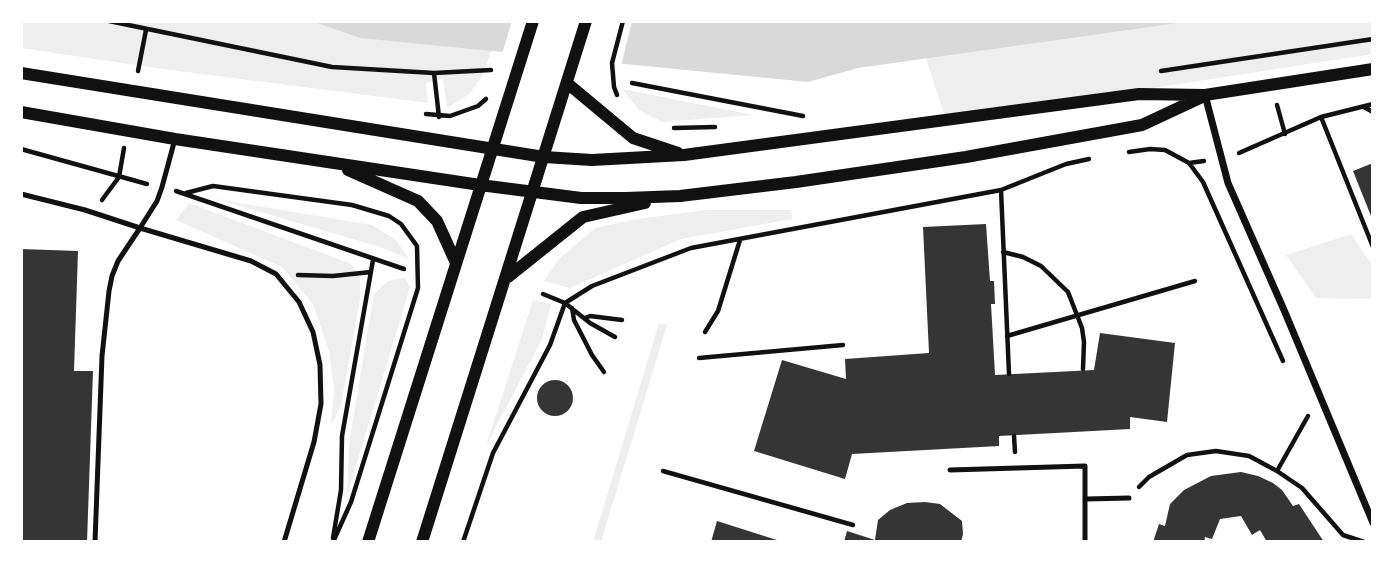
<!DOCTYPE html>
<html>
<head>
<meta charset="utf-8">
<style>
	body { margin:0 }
	#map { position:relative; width:1394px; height:563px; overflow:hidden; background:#fff; font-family:"Space Grotesk",sans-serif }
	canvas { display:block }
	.frame { position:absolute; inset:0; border:23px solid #fff; pointer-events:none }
</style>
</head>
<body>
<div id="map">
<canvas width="1394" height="563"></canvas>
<div class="frame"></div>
</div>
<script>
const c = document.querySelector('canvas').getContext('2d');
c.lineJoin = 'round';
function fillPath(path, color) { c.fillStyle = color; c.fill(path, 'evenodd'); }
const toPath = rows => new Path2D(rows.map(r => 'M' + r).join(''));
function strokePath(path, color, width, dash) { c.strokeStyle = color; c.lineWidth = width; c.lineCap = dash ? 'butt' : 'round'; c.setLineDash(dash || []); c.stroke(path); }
const green = toPath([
	[21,21,311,21,360,38,492,49,482,77,469,94,447,108,443,79,426,83,428,103,163,69,21,48],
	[1127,21,1373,21,1373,54,946,120,924,52],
	[622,89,754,115,662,122,639,110],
	[216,199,372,225,396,240,409,259,380,247],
	[189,203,349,263,360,274,360,299,341,405,331,425,334,388,329,351,313,304,282,267,176,220],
	[706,210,791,210,792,219,681,239,570,288,544,281,558,260,595,228,637,219],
	[1351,234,1373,266,1373,299,1316,298,1286,255],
	[405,278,410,287,347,496,349,444,374,294,388,281],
	[533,300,551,304,542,339,486,446],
	[659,323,667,325,601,542,593,542]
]);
const water = toPath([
	[311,21,1192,21,858,68,808,82,360,38]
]);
const pier = toPath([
	[512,21,632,21,621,66,502,54]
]);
const building = toPath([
	[1373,163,1373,221,1353,171],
	[986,224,990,281,994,281,995,304,991,304,995,375,1094,370,1100,333,1175,343,1167,422,1130,417,1130,429,999,436,999,446,852,454,845,479,754,451,782,360,846,379,845,359,929,353,923,227],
	[21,249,78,251,74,371,93,371,87,542,21,542],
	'537 398a18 18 0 1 1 36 0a18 18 0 1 1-36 0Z',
	[1241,472,1258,476,1273,483,1282,490,1293,506,1299,504,1324,542,1267,542,1260,530,1252,535,1241,516,1220,519,1212,539,1205,537,1204,542,1153,542,1159,524,1165,526,1170,504,1184,490,1211,476],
	[925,502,940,504,962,521,963,534,961,542,844,542,847,531,875,540,878,520,890,510,907,503],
	[717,521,780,541,780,542,711,542]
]);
const path = toPath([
	[109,21,332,67,434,73,491,70],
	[138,71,146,30],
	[1161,71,1373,39],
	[434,73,439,117],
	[632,83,803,116],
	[617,95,614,87,612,63,623,21],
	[1277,105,1285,134],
	[1364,107,1373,112],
	[426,114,450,116,478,106,486,99],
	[1321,117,1373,104],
	[674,128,715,127],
	[21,149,147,184],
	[1129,152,1150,149,1165,150,1189,163,1204,161],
	[1239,153,1321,117,1373,247],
	[1189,163,1203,182,1283,361],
	[1001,190,1009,374],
	[176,191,404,269],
	[186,193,213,186,352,205,389,216,401,224,417,246,418,288,351,502,333,542],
	[102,200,119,177,124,148],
	[1003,252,1023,257,1041,266,1068,292,1082,328,1084,342,1083,369],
	[298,275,333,276,371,272],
	[543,294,565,303,592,286,691,248,1001,190,1066,164,1089,159],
	[572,308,574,320,592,355,604,372],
	[585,318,590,316,622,320],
	[705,332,718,311,740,240],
	[1007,336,1195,281],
	[699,358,843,345],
	[1014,436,1015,452],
	[663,471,853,525],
	[1277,471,1302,488,1343,535,1364,542],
	[1139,487,1149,477,1187,455,1216,451,1249,456,1277,471,1308,416],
	[333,538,341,490,342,436,373,260],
	[463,542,493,453,550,345,565,303,590,323,615,337]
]);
const service = toPath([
	[175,139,162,187,157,201,140,228,251,261,276,274,299,302,313,332,320,365,321,404,314,442,284,542],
	[21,194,85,210,140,228,118,261,112,276,109,291,102,356,95,542],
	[950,470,1085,466,1085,542],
	[1086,499,1129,498]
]);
const minor = toPath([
	[1205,95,1228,183,1284,310,1373,523]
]);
const tertiary = toPath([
	[21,73,544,157,592,160,684,155,1139,94,1205,95,1373,69],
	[567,83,633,138,678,153],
	[21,112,175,139,480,185,581,198,626,198,680,196,796,182,966,157,1142,125,1202,97],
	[348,170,418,201,437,221,456,263],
	[508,277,583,217,645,203],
	[368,542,533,21],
	[422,542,586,21]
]);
fillPath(green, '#eee');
fillPath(water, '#d9d9d9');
fillPath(pier, '#fff');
fillPath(building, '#353535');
strokePath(path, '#111', 4.5);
strokePath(service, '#111', 5);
strokePath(minor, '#111', 7);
strokePath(tertiary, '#111', 12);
</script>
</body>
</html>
